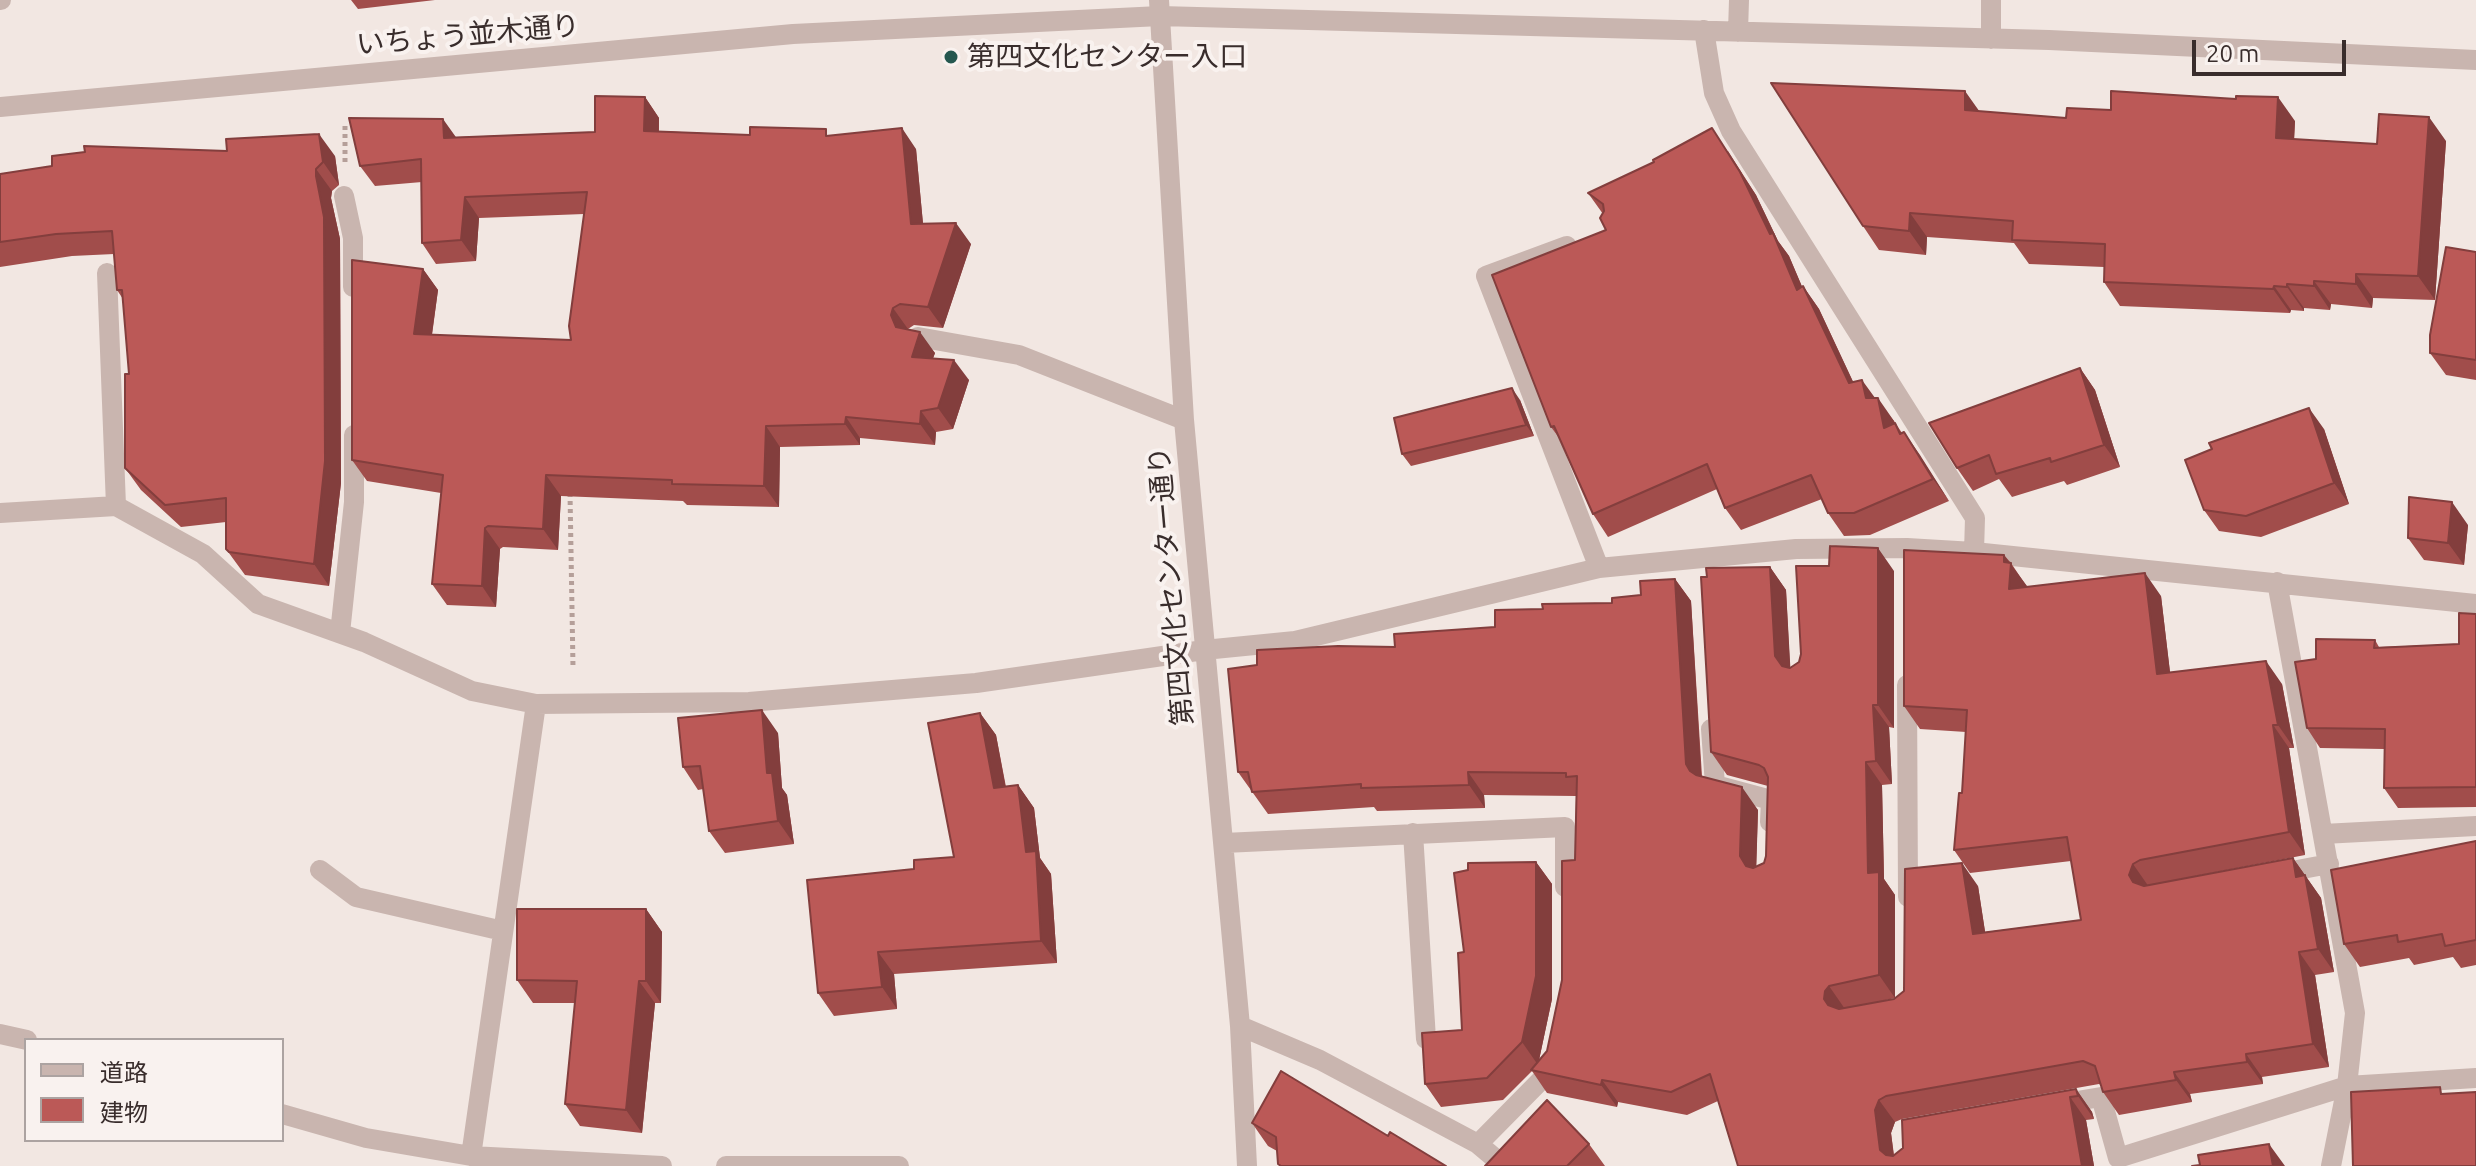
<!DOCTYPE html>
<html>
<head>
<meta charset="utf-8">
<style>
	body { margin:0 }
	#map { position:relative; width:2476px; height:1166px; overflow:hidden; background:#f2e7e2; font-family:Ubuntu,"Noto Sans JP",sans-serif }
	canvas { display:block }
	.legend { position:absolute; left:24px; top:1038px; width:260px; height:104px; box-sizing:border-box; background:#f9f2ef; border:2px solid #aca3a1; margin:0; padding:10px 14px; list-style:none; font-size:24px; color:#392d2c }
	.legend li { display:flex; align-items:center; gap:16px; height:40px }
	.legend b { width:40px; border:2px solid #aca3a1 }
	.scale { position:absolute; left:2192px; top:40px; width:154px; height:36px; box-sizing:border-box; border:4px solid #392d2c; border-top:0; padding-left:10px; font-size:24px; line-height:28px; white-space:nowrap; color:#392d2c; -webkit-text-stroke:6px #f9f2ef; paint-order:stroke }
</style>
</head>
<body>
<div id="map">
<canvas width="2476" height="1166"></canvas>
<ul class="legend">
<li><b style="height:10px;background:#c9b5af"></b>道路</li>
<li><b style="height:22px;background:#bb5957"></b>建物</li>
</ul>
<div class="scale">20 m</div>
</div>
<script>
const c = document.querySelector('canvas').getContext('2d');
c.lineJoin = 'round';
const toPath = rows => new Path2D(rows.map(r => 'M' + r).join(''));
function strokePath(path, color, width, dash) { c.strokeStyle = color; c.lineWidth = width; c.lineCap = dash ? 'butt' : 'round'; c.setLineDash(dash || []); c.stroke(path); }
function fillPath(path, color) { c.fillStyle = color; c.fill(path, 'evenodd'); }
function drawText(font, color, halo, rows, align = 'center') {
  c.font = font + ' Ubuntu,"Noto Sans JP",sans-serif'; c.lineWidth = 8; c.setLineDash([]); c.textBaseline = 'middle'; c.strokeStyle = halo; c.fillStyle = color; for (const [text, x, y, turn = 0] of rows) {
    c.save(); c.translate(x, y); c.rotate((+turn || 0) * Math.PI / 180); c.textAlign = isNaN(turn) ? turn : align; if (halo) c.strokeText(text, 0, 0); c.fillText(text, 0, 0); c.restore();
  }
}
const path = toPath([
	[345,162,345,123],
	[570,493,573,667]
]);
const minor = toPath([
	[0,0,1,0],
	[1159,0,1184,420,1240,1026,1247,1166],
	[1704,30,1714,93,1731,131,1975,518,1974,552],
	[1738,32,1739,0],
	[1991,39,1991,0],
	[0,107,793,34,1160,16,2049,40,2476,60],
	[344,196,353,238,353,287],
	[1567,246,1486,276,1599,568],
	[107,273,116,506],
	[918,337,1019,355,1184,420],
	[0,513,116,506,203,554,258,604,364,642,472,691,536,704,749,702,976,683,1204,650,1295,641,1599,568,1796,549,1907,548,1974,552,2476,604],
	[2277,582,2355,1013,2347,1086,2331,1166],
	[340,633,354,502,354,435],
	[1907,685,1908,897],
	[1711,729,1715,785,1771,800,1770,822],
	[1413,833,1426,1039],
	[2323,834,2476,826],
	[1224,843,1565,827,1565,887],
	[320,870,356,897,503,931],
	[2276,874,2329,864],
	[1240,1026,1320,1060,1478,1144,1504,1166],
	[0,1034,27,1040],
	[2059,1104,2101,1097,2118,1158,2347,1086,2476,1078],
	[282,1114,366,1138,471,1156,662,1166],
	[1478,1144,1550,1071,1552,1061],
	[471,1156,536,704],
	[726,1166,899,1166]
]);
const wall = toPath([
	[351,0,435,0,358,9],
	[645,97,659,118,659,131,750,135,831,135,916,149,923,224,971,244,943,328,914,325,908,329,935,353,933,358,969,380,953,429,936,432,935,445,860,438,860,445,780,447,779,507,687,505,683,501,561,496,558,550,503,547,500,549,496,607,447,605,432,584,441,493,367,481,352,460,423,269,438,290,432,335,571,340,584,214,479,218,476,261,436,264,422,243,422,182,375,186,360,166,456,137,595,132],
	[1980,112,2066,118,2295,121,2294,139,2377,144,2446,141,2435,300,2373,298,2372,308,2331,304,2330,310,2304,308,2304,311,2291,310,2290,313,2120,306,2104,282,2104,267,2029,264,2014,243,1927,237,1926,255,1879,250,1863,226],
	[227,151,335,156,339,185,332,191,331,198,340,239,341,483,329,586,245,575,226,549,226,522,181,527,141,490,125,468,129,374,123,299,117,290,114,254,72,256,0,267,0,174],
	[1728,151,1756,195,1778,241,1789,256,1802,287,1803,286,1819,309,1853,382,1875,398,1894,421,1902,433,1904,432,1949,501,1870,535,1844,536,1828,513,1822,499,1741,530,1725,508,1717,489,1608,537,1593,514,1560,439,1551,427,1606,230,1603,214,1588,193],
	[2476,252,2476,380,2446,375,2430,353],
	[2080,368,2095,390,2120,467,2067,485,2064,481,2012,497,1999,479,1973,491,1957,468],
	[1520,400,1534,436,1411,466,1402,454],
	[2324,429,2349,504,2261,537,2219,531,2204,510],
	[2468,525,2464,565,2424,560,2408,538],
	[2004,555,2011,563,2027,587,2161,596,2170,673,2282,684,2294,748,2289,748,2305,855,2154,884,2293,858,2321,898,2334,972,2315,975,2329,1067,2262,1077,2263,1084,2190,1094,2192,1102,2119,1115,2103,1092,2101,1085,2099,1084,1902,1119,1895,1122,1891,1133,1894,1155,2076,1089,2092,1112,2094,1119,2086,1120,2094,1166,1738,1166,1718,1101,1687,1115,1618,1102,1617,1107,1547,1093,1532,1071,1503,1100,1441,1107,1425,1084,1462,1030,1464,952,1536,862,1552,884,1552,999,1539,1060,1547,1051,1562,980,1575,860,1576,796,1484,795,1485,808,1377,811,1374,807,1268,814,1238,772,1395,647,1495,627,1543,609,1612,603,1641,595,1675,579,1691,601,1702,776,1758,810,1756,867,1764,863,1766,856,1768,786,1727,775,1711,752,1770,567,1786,590,1790,668,1799,662,1894,571,1894,728,1889,727,1892,784,1882,785,1884,879,1895,895,1895,998,1873,1003,1894,999,1904,991,1978,886,1985,932,2081,920,2071,861,1970,873,1954,850,1962,793,1966,732,1920,729,1904,706],
	[2476,614,2476,807,2398,808,2384,788,2384,749,2320,748,2307,728,2316,659,2375,640,2379,647,2459,644],
	[980,713,996,735,1006,787,1018,785,1034,808,1040,858,1051,874,1057,963,894,974,897,1009,834,1016,818,993,914,869,954,857],
	[778,733,782,788,787,795,794,844,725,853,709,831,703,789,698,790,683,767],
	[2476,841,2476,965,2461,968,2453,957,2414,965,2409,958,2360,967,2344,944],
	[646,909,662,932,661,1003,655,1003,642,1133,580,1126,565,1104,575,1003,533,1003,517,980],
	[1252,1123,1388,1136,1446,1166,1280,1166,1277,1151,1268,1146],
	[1589,1144,1605,1166,1485,1166]
]);
const shadedWall = toPath([
	[1965,91,1982,115,1965,110],
	[645,97,659,118,658,151,644,131],
	[2278,97,2295,121,2293,162,2276,138],
	[2429,117,2446,141,2435,300,2418,276],
	[443,119,458,140,444,138],
	[902,128,916,149,925,245,911,224],
	[1712,128,1756,195,1778,241,1789,256,1813,312,1797,290,1770,234],
	[319,134,335,156,339,185,323,162],
	[316,169,332,191,331,198,340,239,341,483,329,586,314,564],
	[465,197,479,218,476,261,461,240],
	[1910,213,1927,237,1926,255,1909,231],
	[956,223,971,244,943,328,928,307],
	[423,269,438,290,429,355,414,334],
	[2356,274,2373,298,2372,308,2356,284],
	[2314,281,2331,304,2330,310,2314,286],
	[2287,284,2304,308,2304,311,2287,287],
	[1803,286,1819,309,1864,405,1849,383],
	[2274,286,2291,310,2290,313,2273,289],
	[893,308,908,329,896,327,891,315],
	[920,332,935,353,926,378,912,357],
	[954,360,969,380,953,429,938,408],
	[2080,368,2095,390,2120,467,2104,445],
	[1862,380,1878,402,1866,398],
	[1512,388,1520,400,1534,436,1526,425],
	[1878,398,1894,421,1900,450,1884,428],
	[2309,408,2324,429,2349,504,2334,483],
	[921,411,936,432,935,445,920,424],
	[846,417,860,438,860,445,845,424],
	[766,426,780,447,779,507,764,486],
	[1904,432,1920,455,1949,501,1933,479],
	[546,475,561,496,558,550,543,529],
	[2452,502,2468,525,2464,565,2448,543],
	[485,528,500,549,496,607,482,586],
	[1878,548,1894,571,1894,728,1878,705],
	[2004,555,2027,586,2025,612,2009,589,2004,562],
	[1770,567,1786,590,1791,679,1775,656],
	[2145,573,2161,596,2173,697,2157,674],
	[1675,579,1691,601,1702,787,1690,771,1686,764],
	[2266,661,2282,684,2294,748,2278,725],
	[1873,705,1889,727,1892,784,1876,761],
	[762,710,778,733,782,788,787,795,794,844,778,821,767,773],
	[980,713,996,735,1010,811,994,788],
	[2273,725,2289,748,2305,855,2289,832],
	[1866,762,1882,785,1884,879,1895,895,1895,998,1879,975,1868,873],
	[1468,772,1484,795,1485,808,1469,785],
	[1018,785,1034,808,1040,858,1051,874,1057,963,1041,941,1026,852],
	[1742,787,1758,810,1756,878,1746,866,1740,856],
	[2293,858,2321,898,2334,972,2318,949,2296,877],
	[1536,862,1552,884,1552,999,1538,1065,1522,1042],
	[1962,863,1978,886,1989,957,1973,934],
	[2133,864,2149,887,2133,882,2129,875],
	[646,909,662,932,661,1003,646,981],
	[878,952,894,974,897,1009,882,987],
	[2299,952,2315,975,2329,1067,2313,1044],
	[639,981,655,1003,642,1133,626,1110],
	[1829,986,1845,1009,1841,1014,1828,1005,1824,999,1825,991],
	[2246,1054,2262,1077,2263,1084,2247,1062],
	[2174,1072,2190,1094,2192,1102,2176,1080],
	[1602,1080,1618,1102,1617,1107,1601,1085],
	[2076,1089,2092,1112,2094,1119,2078,1096],
	[2070,1097,2086,1120,2094,1166,2082,1166],
	[1879,1100,1895,1122,1891,1133,1895,1166,1880,1150,1875,1110],
	[2269,1144,2285,1166,2273,1166]
]);
const building = toPath([
	[1771,83,1965,91,1965,110,2066,118,2067,108,2111,110,2111,91,2236,99,2236,96,2278,97,2276,138,2377,144,2379,114,2429,117,2418,276,2356,274,2356,284,2314,281,2314,286,2287,284,2287,287,2274,286,2273,289,2104,282,2105,244,2012,240,2013,221,1910,213,1909,231,1863,226,1771,83],
	[595,96,645,97,644,131,750,135,750,127,826,129,826,136,902,128,911,224,956,223,928,307,900,304,893,308,891,315,896,327,920,332,912,357,954,360,938,408,921,411,920,424,846,417,845,424,766,426,764,486,672,484,672,480,546,475,543,529,488,526,485,528,482,586,432,584,443,475,352,460,352,260,423,269,414,334,571,340,569,326,587,192,465,197,461,240,422,243,421,159,360,166,349,118,443,119,444,138,595,132,595,96],
	[1712,128,1740,172,1770,234,1773,233,1797,290,1803,286,1849,383,1862,380,1866,398,1878,398,1884,428,1895,423,1900,434,1904,432,1933,479,1854,513,1828,513,1811,475,1725,508,1707,464,1593,514,1554,426,1551,427,1492,275,1606,230,1600,218,1604,211,1603,204,1588,193,1654,162,1653,160,1712,128],
	[319,134,323,162,316,169,316,176,324,217,325,461,314,564,229,552,226,549,226,498,165,505,125,468,125,374,129,374,122,290,117,290,112,231,56,234,0,242,0,174,52,166,52,156,85,152,84,146,227,151,226,139,319,134],
	[2446,247,2476,252,2476,360,2430,353,2430,335,2446,247],
	[2080,368,2104,445,2051,462,2050,458,1996,474,1989,455,1957,468,1929,423,2080,368],
	[1512,388,1526,425,1402,454,1394,418,1512,388],
	[2309,408,2334,483,2246,516,2204,510,2185,460,2212,449,2209,443,2309,408],
	[2409,497,2452,502,2448,543,2408,538,2409,497],
	[1830,546,1878,548,1878,705,1873,705,1876,761,1866,762,1868,873,1879,872,1879,975,1829,986,1825,991,1824,999,1828,1005,1839,1009,1894,999,1904,991,1905,869,1962,863,1973,934,2081,920,2067,837,1954,850,1959,793,1962,793,1967,710,1904,706,1904,550,2004,555,2004,562,2011,563,2009,589,2145,573,2157,674,2266,661,2278,725,2273,725,2289,832,2140,860,2133,864,2129,875,2133,882,2144,886,2293,858,2296,877,2305,875,2318,949,2299,952,2313,1044,2246,1054,2247,1062,2174,1072,2176,1080,2103,1092,2095,1066,2083,1061,1886,1096,1879,1100,1875,1110,1880,1150,1886,1155,1893,1156,1903,1148,1902,1120,2076,1089,2078,1096,2070,1097,2082,1166,1738,1166,1710,1074,1671,1092,1602,1080,1601,1085,1531,1070,1547,1051,1562,980,1562,861,1575,860,1577,776,1566,777,1566,773,1468,772,1469,785,1361,788,1361,784,1252,792,1248,772,1238,772,1228,669,1257,665,1257,650,1338,646,1395,647,1394,634,1495,627,1495,610,1543,609,1542,604,1612,603,1612,598,1641,595,1640,581,1675,579,1686,764,1690,771,1696,775,1742,787,1740,856,1746,866,1753,868,1764,863,1766,856,1768,777,1764,768,1759,765,1711,752,1701,577,1707,577,1706,568,1770,567,1775,656,1782,666,1790,668,1799,662,1801,654,1796,566,1829,566,1830,546],
	[2459,613,2476,614,2476,787,2384,788,2385,729,2307,728,2295,662,2316,659,2316,639,2375,640,2374,648,2459,644,2459,613],
	[762,710,767,773,772,773,778,821,709,831,700,766,683,767,678,718,762,710],
	[980,713,994,788,1018,785,1026,852,1036,851,1041,941,878,952,882,987,818,993,807,880,914,869,914,860,954,857,928,723,980,713],
	[2476,841,2476,940,2445,946,2442,934,2398,942,2397,935,2344,944,2331,870,2476,841],
	[1536,862,1536,976,1522,1042,1487,1078,1425,1084,1422,1033,1462,1030,1458,953,1464,952,1454,873,1468,870,1468,863,1536,862],
	[517,909,646,909,646,981,639,981,626,1110,565,1104,577,981,517,980,517,909],
	[1281,1071,1388,1136,1390,1132,1446,1166,1281,1166,1278,1164,1276,1137,1252,1123,1281,1071],
	[2440,1087,2441,1094,2476,1092,2476,1166,2353,1166,2351,1092,2440,1087],
	[1547,1100,1589,1144,1567,1166,1485,1166,1547,1100],
	[2269,1144,2273,1166,2192,1166,2200,1165,2198,1155,2269,1144]
]);
const markers = [
	[951,57,8,"#25574f"]
];
const streetNames = [
	["いちょう並木通り",468,35,-5],
	["第四文化センター通り",1171,586,-95]
];
const poiNames = [
	["第四文化センター入口",967,57]
];
strokePath(path, '#b59f99', 5, [4, 4]);
strokePath(minor, '#c9b5af', 20);
fillPath(wall, '#a14d4b');
fillPath(shadedWall, '#833e3d');
fillPath(building, '#bb5957');
strokePath(building, '#833e3d', 2);
for (const [x, y, r, color] of markers) { const dot = new Path2D(); dot.arc(x, y, r, 0, 2 * Math.PI); c.fillStyle = color; c.fill(dot); strokePath(dot, '#f9f2ef', 3); }
drawText('28px', '#392d2c', '#f9f2ef', streetNames);
drawText('28px', '#392d2c', '#f9f2ef', poiNames, 'left');
</script>
</body>
</html>
